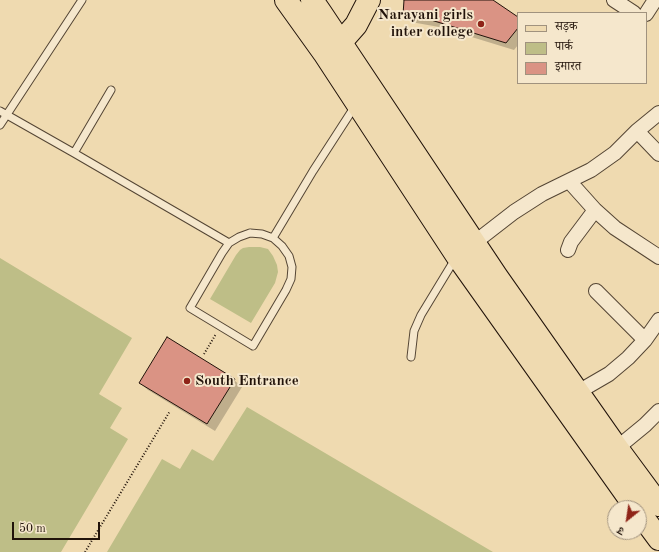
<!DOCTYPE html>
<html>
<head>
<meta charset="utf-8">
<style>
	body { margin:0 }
	#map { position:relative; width:659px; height:552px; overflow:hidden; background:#efdab0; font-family:"Old Standard TT","Noto Serif Devanagari",serif }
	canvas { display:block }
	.legend { position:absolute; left:517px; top:12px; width:130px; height:72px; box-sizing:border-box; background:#f5e7cc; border:1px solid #a0927e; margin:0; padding:5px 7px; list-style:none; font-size:12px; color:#21130a }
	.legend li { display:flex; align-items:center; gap:8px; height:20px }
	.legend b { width:20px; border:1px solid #a0927e }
	.north { position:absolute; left:607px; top:500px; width:40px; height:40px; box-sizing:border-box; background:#f5e7cc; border:1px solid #a0927e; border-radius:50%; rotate:210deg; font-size:11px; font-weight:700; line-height:16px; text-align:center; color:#21130a }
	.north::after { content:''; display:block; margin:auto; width:14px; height:18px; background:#8f2418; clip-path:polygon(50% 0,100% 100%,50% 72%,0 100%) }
	.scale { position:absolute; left:12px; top:522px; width:88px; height:18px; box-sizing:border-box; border:2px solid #21130a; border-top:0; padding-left:5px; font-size:12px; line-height:14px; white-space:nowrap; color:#21130a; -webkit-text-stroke:3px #f5e7cc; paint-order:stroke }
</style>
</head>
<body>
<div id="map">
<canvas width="659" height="552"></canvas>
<ul class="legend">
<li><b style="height:5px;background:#efdab0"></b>सड़क</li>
<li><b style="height:11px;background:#bebe87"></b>पार्क</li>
<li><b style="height:11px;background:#da9384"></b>इमारत</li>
</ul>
<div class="north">उ</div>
<div class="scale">50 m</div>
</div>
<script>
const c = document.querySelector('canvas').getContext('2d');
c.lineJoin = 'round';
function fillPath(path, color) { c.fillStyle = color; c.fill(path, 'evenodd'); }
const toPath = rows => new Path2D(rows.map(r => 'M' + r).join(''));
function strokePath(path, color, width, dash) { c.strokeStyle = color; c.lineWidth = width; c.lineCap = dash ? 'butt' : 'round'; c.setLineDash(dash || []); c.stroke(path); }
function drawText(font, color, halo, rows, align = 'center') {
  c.font = font + ' "Old Standard TT",serif'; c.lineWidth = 4; c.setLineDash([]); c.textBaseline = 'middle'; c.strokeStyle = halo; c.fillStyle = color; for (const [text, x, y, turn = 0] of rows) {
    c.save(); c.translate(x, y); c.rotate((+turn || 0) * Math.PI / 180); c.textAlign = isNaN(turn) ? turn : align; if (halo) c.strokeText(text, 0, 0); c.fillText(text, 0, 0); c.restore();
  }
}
const green = toPath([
	[249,247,260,247,268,249,273,256,277,265,278,272,275,283,251,323,210,299,236,255,240,250,243,248],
	[0,258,132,338,99,394,122,408,110,428,128,439,61,552,0,552],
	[247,407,493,552,107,552,162,459,180,469,192,449,213,461]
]);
const shadow = toPath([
	[405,0,491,0,518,18,518,45,514,50,439,27,411,22,404,14],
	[234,380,242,387,215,431,148,390,140,383]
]);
const building = toPath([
	[404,0,493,0,518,17,518,28,506,43,431,20,403,15,404,0],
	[167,337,235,379,207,424,139,383,167,337]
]);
const path = toPath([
	[204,354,216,334],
	[85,552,170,411]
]);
const lane = toPath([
	[0,111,74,153,229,243],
	[0,125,82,0],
	[74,153,111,90],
	[250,233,262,234,273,238,282,246,289,256,292,267,291,279,286,290,253,346,190,308,222,253,229,243,239,237,250,233],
	[273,238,313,171,355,106],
	[411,357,414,331,421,315,455,259]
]);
const street = toPath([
	[614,0,634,13],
	[646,14,655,0],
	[637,131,659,154],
	[569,181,595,210,615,228,659,257],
	[474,243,514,212,542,194,591,170,615,153,637,131,659,113],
	[568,250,571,242,595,210],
	[596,291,645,340],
	[578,392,609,374,628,358,645,340,659,320],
	[617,448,645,425,659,411]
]);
const primary = toPath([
	[326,52,341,42,356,25,369,0]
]);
const highway = toPath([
	[286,0,324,53,457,256,636,508],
	[312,0,321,13,497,277,617,448,659,505],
	[639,512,659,539]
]);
const markers = [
	[481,24,4,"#8f2418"],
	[187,381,4,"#8f2418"]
];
const poiNames = [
	["Narayani girls",473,15],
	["inter college",473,32],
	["South Entrance",195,381,"left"]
];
fillPath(green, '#bebe87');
fillPath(shadow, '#0003');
fillPath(building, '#da9384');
strokePath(building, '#21130a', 1);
strokePath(lane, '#544534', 9);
strokePath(street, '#544534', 16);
strokePath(primary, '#21130a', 24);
strokePath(highway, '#21130a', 24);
strokePath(path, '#21130a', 2, [1, 2]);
strokePath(lane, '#f5e7cc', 7);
strokePath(street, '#f5e7cc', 14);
strokePath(primary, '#efdab0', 22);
strokePath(highway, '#efdab0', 22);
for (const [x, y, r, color] of markers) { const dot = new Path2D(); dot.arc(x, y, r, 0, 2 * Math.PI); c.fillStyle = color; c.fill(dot); strokePath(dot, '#f5e7cc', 1.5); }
drawText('bold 15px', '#21130a', '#f5e7cc', poiNames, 'right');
</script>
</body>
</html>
